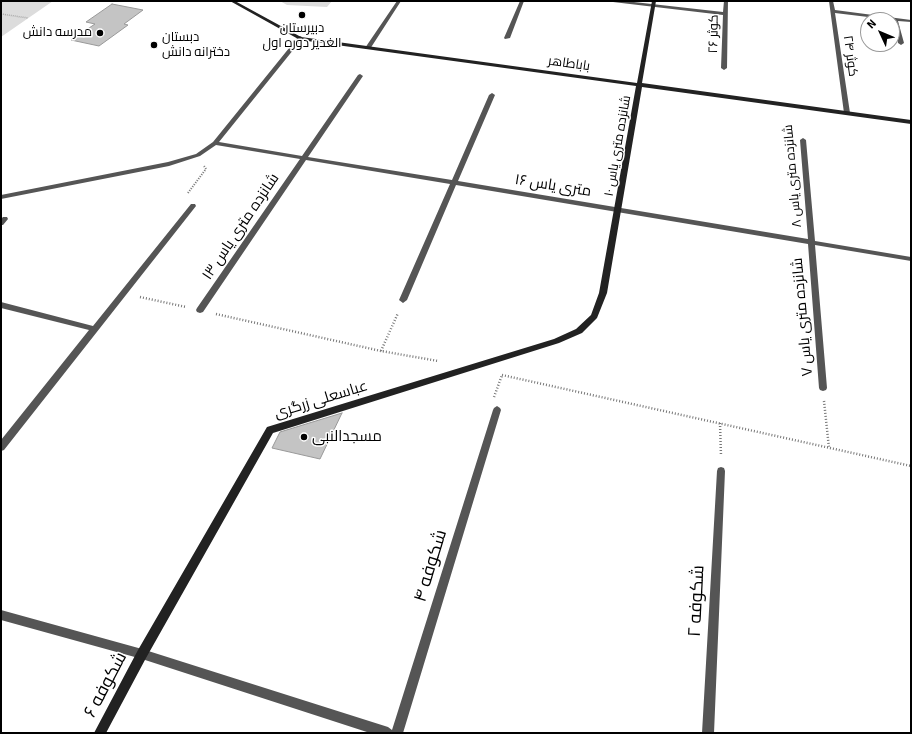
<!DOCTYPE html>
<html>
<head>
<meta charset="utf-8">
<style>
	body { margin:0 }
	#map { position:relative; width:912px; height:734px; overflow:hidden; background:#fff; font-family:Signika,sans-serif }
	canvas { display:block }
	.frame { position:absolute; inset:0; border:2px solid #000; pointer-events:none }
	.north { position:absolute; left:860px; top:12px; width:40px; height:40px; box-sizing:border-box; background:#fff; border:1px solid #999; border-radius:50%; rotate:314deg; font-size:11px; font-weight:700; line-height:16px; text-align:center; color:#000 }
	.north::after { content:''; display:block; margin:auto; width:14px; height:18px; background:#000; clip-path:polygon(50% 0,100% 100%,50% 72%,0 100%) }
</style>
</head>
<body>
<div id="map">
<canvas width="912" height="734"></canvas>
<div class="frame"></div>
<div class="north">N</div>
</div>
<script>
const c = document.querySelector('canvas').getContext('2d');
c.lineJoin = 'round';
function fillPath(path, color) { c.fillStyle = color; c.fill(path, 'evenodd'); }
const toPath = rows => new Path2D(rows.map(r => 'M' + r).join(''));
function strokePath(path, color, width, dash) { c.strokeStyle = color; c.lineWidth = width; c.lineCap = dash ? 'butt' : 'round'; c.setLineDash(dash || []); c.stroke(path); }
function drawText(font, color, halo, rows, align = 'center') {
  c.font = font + ' Signika,Cairo,sans-serif'; c.lineWidth = 3; c.setLineDash([]); c.textBaseline = 'middle'; c.strokeStyle = halo; c.fillStyle = color; for (const [text, x, y, turn = 0] of rows) {
    c.save(); c.translate(x, y); c.rotate((+turn || 0) * Math.PI / 180); c.textAlign = isNaN(turn) ? turn : align; if (halo) c.strokeText(text, 0, 0); c.fillText(text, 0, 0); c.restore();
  }
}
const green = toPath([
	[1,1,53,1,1,37],
	[280,1,332,1,327,7,287,5]
]);
const building = toPath([
	[112,4,143,10,124,24,128,25,99,46,71,40,95,24,86,22,112,4],
	[342,413,320,459,272,448,280,432,342,413]
]);
const pathFar2 = toPath([
	[1,14,28,18]
]);
const pathFar1 = toPath([
	[188,193,206,169,204,166]
]);
const path = toPath([
	[140,297,186,307],
	[216,314,381,351,438,361],
	[381,351,398,313],
	[502,375,911,466],
	[494,397,502,375],
	[824,401,829,448],
	[720,423,721,456]
]);
const street = toPath([
	[397,1,401,1,370,49,366,49,365,48,397,1],
	[520,1,524,1,510,38,505,39,504,38,520,1],
	[611,1,625,1,723,12,724,1,728,1,727,68,724,70,721,68,723,15,613,2,611,1],
	[829,1,833,1,835,10,911,20,911,22,898,21,904,43,901,45,898,43,893,20,835,13,850,113,847,115,844,113,829,1],
	[300,36,302,37,302,39,219,142,302,156,358,75,360,74,363,76,308,157,452,180,489,95,492,93,495,95,458,181,808,239,800,140,803,138,806,140,815,241,911,257,911,261,815,245,827,388,826,390,823,391,820,390,819,388,808,244,456,185,407,300,403,303,399,300,450,184,306,160,203,312,200,313,197,312,196,310,197,308,300,159,216,145,200,156,169,166,1,199,1,195,168,162,196,154,213,142,298,37,300,36],
	[191,204,195,204,196,206,4,450,1,451,1,440,89,330,1,308,1,302,93,326,191,204],
	[3,217,7,217,8,219,3,225,1,225,1,219,3,217],
	[497,406,500,408,501,410,403,733,370,733,142,659,1,620,1,610,142,649,388,727,392,730,493,410,494,408,497,406],
	[721,467,724,468,725,471,714,733,702,733,717,471,718,468,721,467]
]);
const secondary = toPath([
	[230,1,235,1,301,37,637,83,652,1,656,1,642,83,911,120,911,124,642,87,607,293,597,318,582,333,559,343,273,433,146,658,106,733,94,733,138,650,267,427,554,339,576,329,591,315,599,293,636,86,300,40,230,1]
]);
const markers = [
	[302,15,4,"#000"],
	[100,33,4,"#000"],
	[154,45,4,"#000"],
	[304,437,4,"#000"]
];
const farPoinames = [
	["دبیرستان",302,29],
	["الغدیر دوره اول",302,44],
	["مدرسه دانش",92,33,"right"],
	["دبستان",162,38,"left"],
	["دخترانه دانش",162,53,"left"]
];
const farStreetnames = [
	["کوثر ۲۶",714,34,-89],
	["کوثر ۲۴",850,56,82],
	["باباطاهر",569,64,8],
	["شانزده متری یاس ۱۰",618,146,-80],
	["شانزده متری یاس ۸",793,176,-95]
];
const streetNames = [
	["۱۶ متری یاس",553,186,9],
	["شانزده متری یاس ۱۳",241,227,-56],
	["شانزده متری یاس ۷",803,317,-95],
	["عباسعلی زرگری",321,400,-17]
];
const poiNames = [
	["مسجدالنبی",312,437]
];
const nearStreetnames = [
	["شکوفه ۴",431,566,-73],
	["شکوفه ۲",697,601,-87],
	["شکوفه ۶",106,685,-62]
];
fillPath(green, '#dcdcdc');
fillPath(building, '#c4c4c4');
strokePath(building, '#999', 1);
strokePath(pathFar2, '#777', 1.5, [0.5, 1.5]);
strokePath(pathFar1, '#777', 2, [1, 1.5]);
strokePath(path, '#777', 2.5, [1, 2]);
fillPath(street, '#555');
fillPath(secondary, '#222');
for (const [x, y, r, color] of markers) { const dot = new Path2D(); dot.arc(x, y, r, 0, 2 * Math.PI); c.fillStyle = color; c.fill(dot); strokePath(dot, '#fff', 1.5); }
drawText('13px', '#000', '#fff', farPoinames);
drawText('13px', '#000', '#fff', farStreetnames);
drawText('15px', '#000', '#fff', streetNames);
drawText('15px', '#000', '#fff', poiNames, 'left');
drawText('18px', '#000', '#fff', nearStreetnames);
</script>
</body>
</html>
